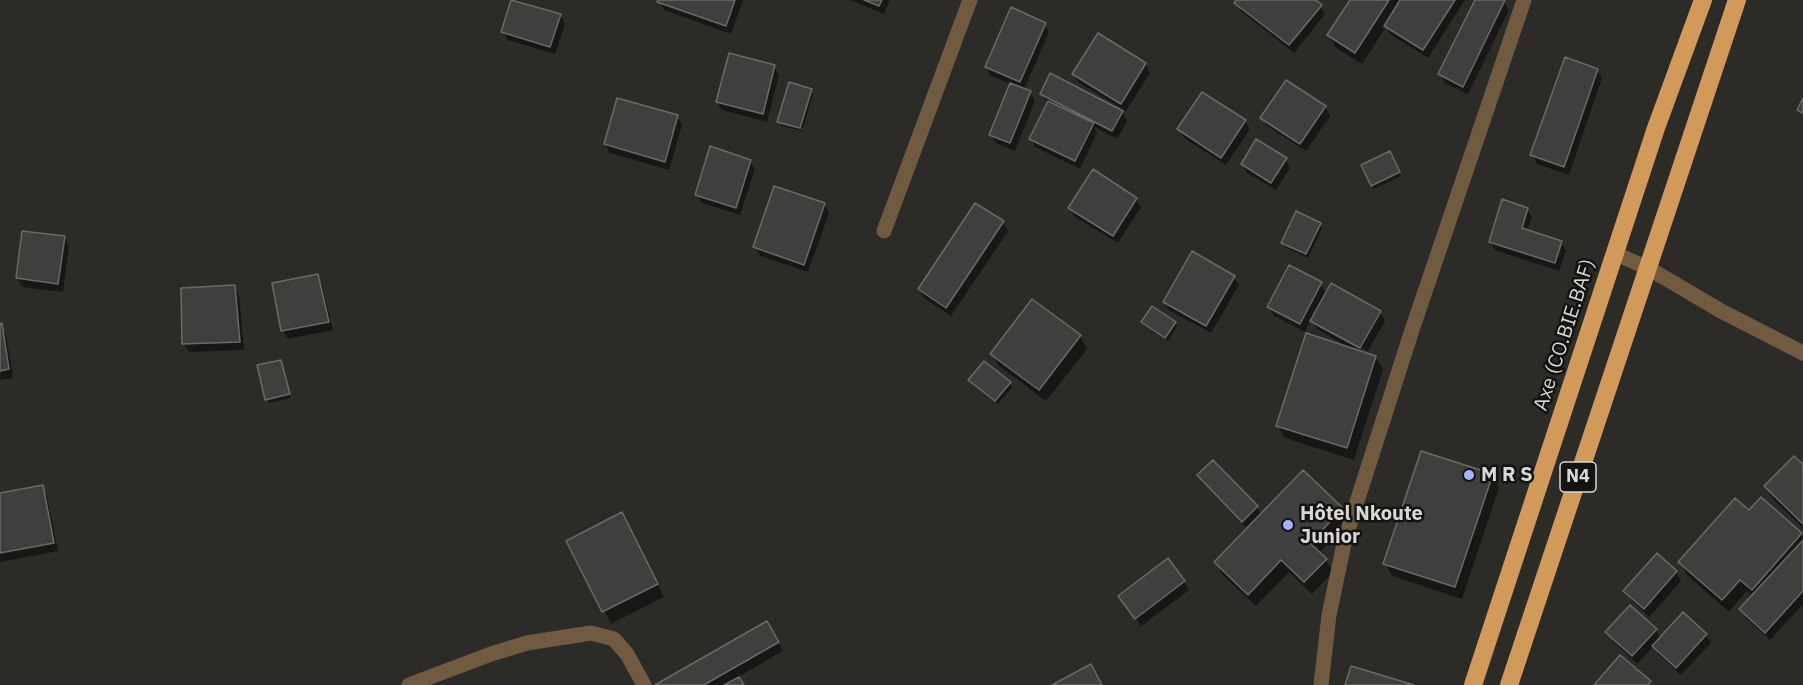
<!DOCTYPE html>
<html>
<head>
<meta charset="utf-8">
<style>
	body { margin:0 }
	canvas { display:block; background:#2d2b28 }
</style>
</head>
<body>
<canvas width="1803" height="685"></canvas>
<script>
const c = document.querySelector('canvas').getContext('2d');
c.lineJoin = 'round';
function fillPath(path, color) { c.fillStyle = color; c.fill(path, 'evenodd'); }
const toPath = rows => new Path2D(rows.map(r => 'M' + r).join(''));
function strokePath(path, color, width, dash) { c.strokeStyle = color; c.lineWidth = width; c.lineCap = dash ? 'butt' : 'round'; c.setLineDash(dash || []); c.stroke(path); }
function drawText(font, color, halo, rows, align = 'center') {
  c.font = font + ' "IBM Plex Sans",sans-serif'; c.lineWidth = 5; c.setLineDash([]); c.textBaseline = 'middle'; c.strokeStyle = halo; c.fillStyle = color; for (const [text, x, y, turn = 0] of rows) {
    c.save(); c.translate(x, y); c.rotate((+turn || 0) * Math.PI / 180); c.textAlign = isNaN(turn) ? turn : align; if (halo) c.strokeText(text, 0, 0); c.fillText(text, 0, 0); c.restore();
  }
}
const shadow = toPath([
	[659,0,743,0,731,34,664,10],
	[850,0,890,0,884,14],
	[1238,0,1313,0,1320,6,1325,14,1294,53,1241,11,1236,3],
	[1352,0,1465,0,1428,58,1390,34,1386,27,1362,64,1336,48,1329,35],
	[1477,0,1502,0,1509,10,1468,94,1445,83,1440,74],
	[560,15,565,24,555,54,508,40,503,32],
	[1044,24,1049,32,1024,90,1030,92,1035,101,1015,151,996,143,991,135,1011,84,991,76,986,67],
	[1145,64,1150,73,1126,111,1078,82,1073,74],
	[774,66,779,75,767,122,722,110,717,102],
	[1597,70,1602,78,1569,175,1537,164,1532,155],
	[811,90,813,94,803,128,780,121,780,123,779,122],
	[1041,94,1122,112,1127,121,1117,139,1094,127,1097,133,1080,169,1035,147,1031,139,1048,103],
	[1325,107,1330,116,1306,151,1267,126,1262,118],
	[677,116,682,125,669,170,610,153,605,144],
	[1245,121,1250,129,1226,165,1184,138,1179,129],
	[781,124,802,130,802,131,781,126],
	[1390,153,1401,176,1374,189,1363,166],
	[1286,159,1290,168,1276,190,1247,173,1242,164],
	[750,161,755,169,740,215,702,203,697,195],
	[1136,199,1141,207,1118,243,1075,217,1070,208],
	[824,204,829,213,808,272,760,256,755,247],
	[976,205,1003,222,1008,231,951,316,924,298,919,289],
	[1527,209,1532,217,1527,231,1561,242,1566,251,1559,271,1495,250,1490,242],
	[1319,224,1322,228,1308,258,1285,247,1283,243],
	[64,237,69,246,63,292,22,287,17,278],
	[317,276,322,284,333,330,288,339,283,331,273,285],
	[1234,277,1239,285,1211,333,1169,310,1164,302],
	[1320,284,1327,294,1380,312,1385,321,1366,354,1375,357,1383,369,1354,460,1285,438,1278,426,1348,347,1317,329,1311,319,1305,332,1274,316,1269,307],
	[1317,323,1368,351,1366,353,1317,326],
	[234,287,239,295,244,350,189,352,184,344],
	[1143,323,1175,323,1177,326,1168,341,1145,326],
	[0,325,6,334,13,378,0,380],
	[1080,336,1087,349,1046,401,999,366,992,354],
	[281,361,291,398,269,403,267,399],
	[970,380,1010,383,1012,387,998,404],
	[1803,466,1803,528,1773,499,1766,487],
	[1199,475,1257,507,1261,515,1342,509,1349,521,1319,553,1326,560,1333,572,1312,594,1289,572,1256,606,1223,575,1216,562,1248,529,1204,483],
	[1492,475,1499,488,1462,599,1392,576,1385,563],
	[42,487,47,496,58,551,0,562,0,495],
	[1749,512,1801,534,1803,537,1803,604,1770,640,1746,618,1741,609,1753,596,1747,591,1729,612,1687,575,1680,562],
	[628,526,664,597,611,624,568,541],
	[1657,555,1676,572,1681,581,1649,617,1630,599,1625,591],
	[1184,582,1189,590,1141,626,1120,597],
	[767,623,783,651,738,677,742,685,658,685],
	[1656,630,1661,639,1706,635,1711,643,1681,675,1659,655,1654,646,1637,664,1612,640,1607,632]
]);
const building = toPath([
	[511,0,561,14,550,47,501,32,511,0],
	[658,0,735,0,726,26,657,2,658,0],
	[864,0,882,0,879,6,864,0],
	[1236,0,1316,0,1322,5,1289,45,1234,3,1236,0],
	[1350,0,1389,0,1355,53,1327,35,1350,0],
	[1400,0,1455,0,1423,50,1384,26,1400,0],
	[1475,0,1505,0,1463,87,1438,74,1475,0],
	[1011,7,1046,23,1020,82,985,67,1011,7],
	[1098,33,1146,63,1121,104,1072,74,1098,33],
	[729,53,775,65,763,114,716,102,729,53],
	[1565,57,1598,69,1564,167,1530,155,1565,57],
	[1050,73,1123,111,1112,131,1040,94,1050,73],
	[1286,80,1326,106,1300,144,1260,118,1286,80],
	[789,82,812,89,800,128,777,122,789,82],
	[1010,83,1031,91,1010,143,989,135,1010,83],
	[1202,92,1246,120,1221,158,1177,129,1202,92],
	[617,98,678,115,665,162,604,144,617,98],
	[1803,98,1803,113,1797,110,1803,98],
	[1048,101,1094,123,1075,161,1029,139,1048,101],
	[1256,139,1287,158,1271,183,1241,164,1256,139],
	[710,146,751,160,736,208,695,195,710,146],
	[1390,151,1400,172,1371,186,1361,165,1390,151],
	[1093,169,1137,198,1113,236,1068,208,1093,169],
	[774,186,825,203,804,265,753,247,774,186],
	[1502,199,1528,208,1522,228,1562,241,1555,263,1489,242,1502,199],
	[975,203,1004,221,946,308,918,289,975,203],
	[1296,211,1321,223,1306,254,1281,243,1296,211],
	[22,231,65,236,58,284,16,278,22,231],
	[1192,251,1235,276,1206,326,1163,302,1192,251],
	[1289,265,1322,282,1300,324,1267,307,1289,265],
	[318,274,329,322,281,331,272,283,318,274],
	[1331,283,1381,311,1360,348,1310,321,1331,283],
	[235,285,240,342,182,344,181,288,235,285],
	[1032,299,1081,335,1039,390,990,354,1032,299],
	[1152,306,1176,322,1165,338,1141,322,1152,306],
	[2,323,9,369,0,371,0,324,2,323],
	[1306,333,1376,356,1347,448,1276,426,1306,333],
	[281,360,290,394,265,400,257,365,281,360],
	[984,361,1011,382,995,401,968,380,984,361],
	[1421,451,1493,474,1455,587,1383,564,1421,451],
	[1794,456,1803,464,1803,524,1764,486,1794,456],
	[1213,460,1258,506,1242,522,1197,475,1213,460],
	[1303,470,1343,508,1310,543,1327,559,1304,582,1281,560,1248,595,1214,562,1303,470],
	[43,485,54,543,0,553,0,493,43,485],
	[1761,497,1802,533,1752,590,1740,580,1722,600,1678,562,1735,498,1749,510,1761,497],
	[622,512,658,584,602,612,566,541,622,512],
	[1803,540,1803,591,1765,633,1739,609,1803,540],
	[1657,553,1677,571,1644,609,1623,591,1657,553],
	[1168,558,1185,581,1135,619,1118,596,1168,558],
	[1630,605,1657,629,1632,656,1605,632,1630,605],
	[1683,612,1707,634,1676,668,1652,646,1683,612],
	[767,621,779,642,704,685,655,685,767,621],
	[1620,655,1651,681,1648,685,1594,685,1620,655],
	[1091,664,1102,685,1052,685,1091,664],
	[1351,666,1414,685,1345,685,1351,666],
	[739,677,744,685,724,685,739,677]
]);
const minor = toPath([
	[884,231,970,0],
	[1616,254,1648,268,1721,311,1803,353],
	[409,685,491,654,527,643,591,633,614,639,627,654,644,685],
	[1321,685,1329,615,1345,539,1412,330,1524,0]
]);
const highway = toPath([
	[1473,685,1656,128,1703,0],
	[1509,685,1737,0]
]);
const markers = [
	[1469,475,6,"#a8b0fc"],
	[1288,525,6,"#a8b0fc"]
];
const shields = [
	[1578,477,36]
];
const shieldNames = [
	["N4",1578,477]
];
const streetNames = [
	["Axe (CO.BIE.BAF)",1565,335,-72]
];
const poiNames = [
	["M R S",1481,475],
	["Hôtel Nkoute",1300,514],
	["Junior",1300,537]
];
fillPath(shadow, '#0007');
fillPath(building, '#413f3d');
strokePath(building, '#6b6966', 1.5);
strokePath(minor, '#715a42', 15);
strokePath(highway, '#d19a5a', 18);
for (const [x, y, r, color] of markers) { const dot = new Path2D(); dot.arc(x, y, r, 0, 2 * Math.PI); c.fillStyle = color; c.fill(dot); strokePath(dot, '#141312', 2); }
for (const [x, y, w] of shields) { const box = new Path2D(); box.roundRect(x - w / 2, y - 15, w, 30, 4.5); c.fillStyle = '#141312'; c.fill(box); strokePath(box, '#d9d8d6', 1.5); }
drawText('bold 18px', '#d9d8d6', null, shieldNames);
drawText('20px', '#d9d8d6', '#141312', streetNames);
drawText('bold 20px', '#d9d8d6', '#141312', poiNames, 'left');
</script>
</body>
</html>
